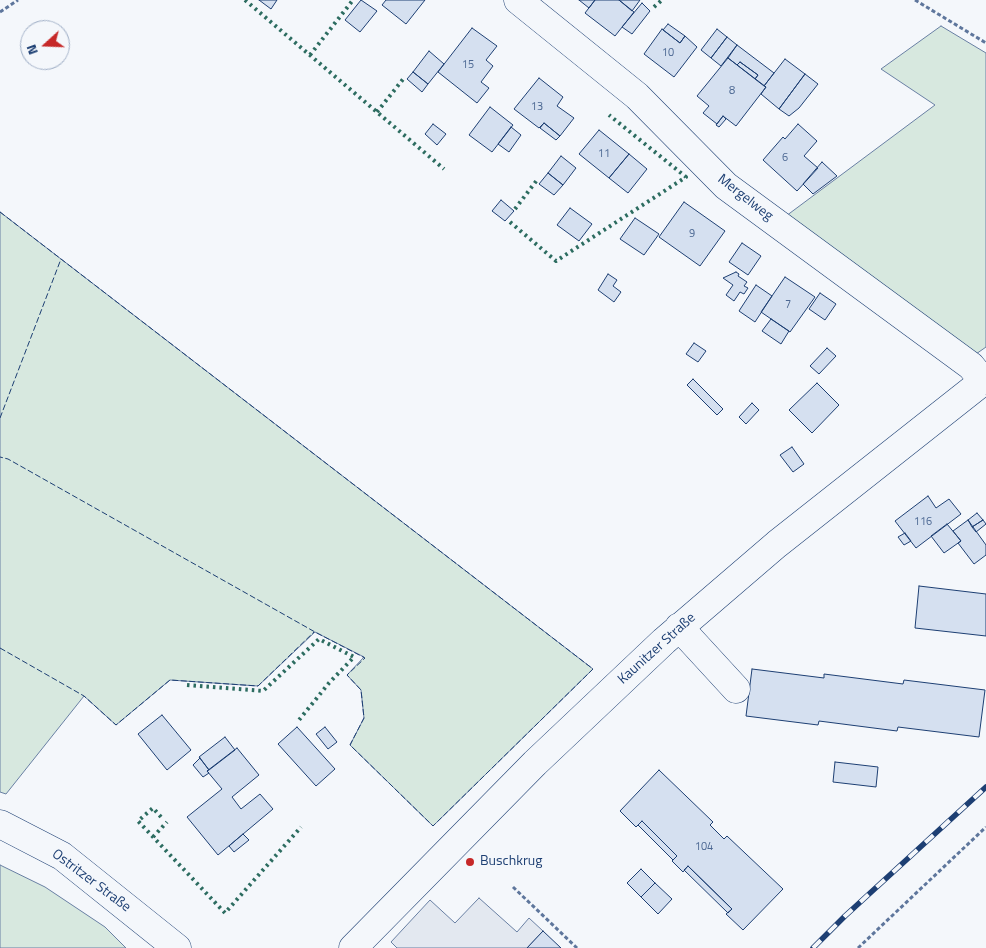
<!DOCTYPE html>
<html>
<head>
<meta charset="utf-8">
<style>
	body { margin:0 }
	#map { position:relative; width:986px; height:948px; overflow:hidden; background:#f4f7fb; font-family:"Titillium Web",sans-serif }
	canvas { display:block }
	.north { position:absolute; left:20px; top:20px; width:50px; height:50px; box-sizing:border-box; background:#f4f7fb; border:1px solid #9eadc5; border-radius:50%; rotate:250deg; font-size:14px; font-weight:700; line-height:20px; text-align:center; color:#1d3f73 }
	.north::after { content:''; display:block; margin:auto; width:18px; height:22px; background:#c62828; clip-path:polygon(50% 0,100% 100%,50% 72%,0 100%) }
</style>
</head>
<body>
<div id="map">
<canvas width="986" height="948"></canvas>
<div class="north">N</div>
</div>
<script>
const c = document.querySelector('canvas').getContext('2d');
c.lineJoin = 'round';
function fillPath(path, color) { c.fillStyle = color; c.fill(path, 'evenodd'); }
const toPath = rows => new Path2D(rows.map(r => 'M' + r).join(''));
function strokePath(path, color, width, dash) { c.strokeStyle = color; c.lineWidth = width; c.lineCap = dash ? 'butt' : 'round'; c.setLineDash(dash || []); c.stroke(path); }
function drawText(font, color, halo, rows, align = 'center') {
  c.font = font + ' "Titillium Web",sans-serif'; c.lineWidth = 4; c.setLineDash([]); c.textBaseline = 'middle'; c.strokeStyle = halo; c.fillStyle = color; for (const [text, x, y, turn = 0] of rows) {
    c.save(); c.translate(x, y); c.rotate((+turn || 0) * Math.PI / 180); c.textAlign = isNaN(turn) ? turn : align; if (halo) c.strokeText(text, 0, 0); c.fillText(text, 0, 0); c.restore();
  }
}
const green = toPath([
	[941,26,986,53,986,347,976,354,786,216,935,105,881,69,941,26],
	[0,212,593,669,433,826,350,745,364,718,361,690,347,675,364,657,315,632,258,686,170,680,116,725,84,696,6,794,0,792,0,212],
	[0,865,45,887,105,927,126,948,0,948,0,865]
]);
const parking = toPath([
	[479,898,517,932,529,918,543,931,527,948,397,948,391,942,430,900,455,923,479,898]
]);
const building = toPath([
	[259,0,277,0,271,9,259,0],
	[361,0,377,11,360,32,345,20,361,0],
	[386,0,425,0,406,24,382,5,386,0],
	[579,0,595,0,589,8,579,0],
	[595,0,619,0,634,12,615,36,585,13,595,0],
	[619,0,640,0,632,11,619,0],
	[642,3,650,11,632,34,622,27,642,3],
	[668,24,685,36,680,43,663,30,668,24],
	[472,28,497,46,486,60,493,66,481,82,489,88,477,103,438,72,472,28],
	[662,29,680,43,685,36,697,47,674,77,644,54,662,29],
	[717,29,727,37,711,58,701,50,717,29],
	[727,37,737,45,721,66,711,58,727,37],
	[737,45,774,73,764,86,755,79,758,75,740,62,737,65,728,58,737,45],
	[429,51,444,64,428,84,413,72,429,51],
	[728,58,766,87,736,126,723,116,717,124,703,113,709,106,697,96,728,58],
	[785,59,805,74,779,109,761,94,766,87,764,86,785,59],
	[740,62,758,75,755,79,737,65,740,62],
	[413,72,428,84,422,92,407,79,413,72],
	[805,74,818,84,799,108,789,116,779,109,805,74],
	[539,78,563,97,557,106,574,118,560,136,544,123,539,128,514,109,539,78],
	[490,107,513,125,492,152,469,135,490,107],
	[723,116,726,119,719,127,716,125,723,116],
	[544,123,560,136,556,140,540,128,544,123],
	[433,124,446,134,437,145,425,134,433,124],
	[798,124,817,141,804,156,818,168,797,191,763,160,783,137,785,139,798,124],
	[511,127,521,135,509,152,498,144,511,127],
	[599,130,629,154,609,178,579,154,599,130],
	[629,154,647,169,628,193,609,178,629,154],
	[561,156,576,168,563,185,548,173,561,156],
	[822,162,837,176,813,194,803,184,822,162],
	[548,173,563,185,554,195,539,184,548,173],
	[501,200,514,211,505,221,492,211,501,200],
	[684,202,725,231,700,266,659,237,684,202],
	[570,208,592,224,579,241,557,225,570,208],
	[635,218,659,234,644,255,620,239,635,218],
	[742,243,761,256,748,275,729,262,742,243],
	[736,272,739,274,738,276,747,282,744,286,748,288,744,294,740,292,734,301,726,295,733,285,723,278,736,272],
	[608,274,617,280,613,286,621,292,614,302,598,290,608,274],
	[785,277,815,297,790,332,761,312,785,277],
	[756,285,772,296,755,322,739,311,756,285],
	[820,293,836,304,825,320,809,309,820,293],
	[771,319,789,331,781,344,762,331,771,319],
	[694,343,706,351,698,362,686,354,694,343],
	[827,348,836,356,819,374,810,366,827,348],
	[693,379,723,409,717,415,687,385,693,379],
	[817,383,839,405,812,433,789,410,817,383],
	[752,403,759,410,746,424,739,417,752,403],
	[792,447,804,464,793,472,780,455,792,447],
	[928,496,936,508,949,499,961,514,916,548,895,521,928,496],
	[977,513,983,520,972,527,968,520,977,513],
	[968,520,986,545,986,555,974,564,958,543,961,541,953,531,968,520],
	[983,520,986,524,976,532,972,527,983,520],
	[947,524,961,541,944,553,931,536,947,524],
	[905,533,911,541,904,545,898,537,905,533],
	[919,586,986,594,986,636,915,628,919,586],
	[752,669,824,678,824,674,903,684,904,680,985,690,979,737,898,727,897,731,819,721,818,725,746,716,752,669],
	[162,715,191,750,167,770,138,734,162,715],
	[297,727,335,769,316,786,278,744,297,727],
	[325,727,337,742,328,749,316,734,325,727],
	[225,737,235,750,209,770,199,757,225,737],
	[237,748,259,775,232,797,241,809,260,794,273,809,218,855,187,817,222,789,207,771,237,748],
	[200,758,209,770,207,771,209,773,203,777,193,765,200,758],
	[835,762,878,767,876,787,833,782,835,762],
	[659,770,713,822,710,825,724,839,727,836,783,889,743,930,726,914,732,909,688,866,683,872,672,861,677,856,642,821,636,827,620,811,659,770],
	[642,821,677,856,673,860,638,825,642,821],
	[243,834,249,840,234,852,229,846,243,834],
	[688,866,732,909,728,913,684,870,688,866],
	[641,869,655,883,641,897,627,883,641,869],
	[655,883,672,899,658,914,641,897,655,883],
	[543,931,561,948,527,948,543,931]
]);
const path = toPath([
	[915,0,986,43],
	[0,12,18,0],
	[513,887,577,948],
	[858,948,986,827]
]);
const minor = toPath([
	[518,0,637,96,726,186,971,366,983,381],
	[679,627,736,689],
	[0,824,62,856,177,948],
	[353,948,535,763,664,641,777,544,986,379]
]);
const rail = toPath([
	[813,948,845,916,986,787]
]);
const hedge = toPath([
	[245,0,444,169],
	[654,7,662,0],
	[310,55,353,0],
	[377,112,404,78],
	[515,209,537,180],
	[510,222,556,261,686,177,609,115],
	[187,685,263,691,319,639,354,657,329,683,299,720],
	[161,817,153,808,138,821,225,913,301,827],
	[153,837,167,822]
]);
const fence = toPath([
	[0,212,61,259],
	[0,418,61,259,593,669,433,826,350,745,364,718,361,690,347,675,365,658,315,632,8,459,0,457],
	[0,648,84,696,116,725,170,680,258,686,314,632]
]);
const markers = [
	[470,862,5,"#c62828"]
];
const numberNames = [
	["10",668,53],
	["15",468,65],
	["8",732,91],
	["13",537,107],
	["11",604,154],
	["6",785,158],
	["9",692,234],
	["7",788,305],
	["116",923,522],
	["104",704,847]
];
const streetNames = [
	["Mergelweg",745,198,38],
	["Kaunitzer Straße",657,649,-42],
	["Ostritzer Straße",91,881,37]
];
const poiNames = [
	["Buschkrug",480,862]
];
fillPath(green, '#d7e8df');
strokePath(green, '#687fa3', 1);
fillPath(parking, '#e3e8f0');
strokePath(parking, '#687fa3', 1);
fillPath(building, '#d5e0f0');
strokePath(building, '#1d3f73', 1);
strokePath(minor, '#1d3f73', 29);
strokePath(path, '#5e769c', 3, [4, 2.5]);
strokePath(minor, '#f4f7fb', 28);
strokePath(rail, '#1d3f73', 5.5);
strokePath(rail, '#f4f7fb', 4, [11]);
strokePath(hedge, '#2c6c60', 4, [2.5, 4]);
strokePath(fence, '#1d3f73', 1, [6, 2.5]);
for (const [x, y, r, color] of markers) { const dot = new Path2D(); dot.arc(x, y, r, 0, 2 * Math.PI); c.fillStyle = color; c.fill(dot); strokePath(dot, '#f4f7fb', 2); }
drawText('11px', '#4b6792', null, numberNames);
drawText('14px', '#1d3f73', '#f4f7fb', streetNames);
drawText('14px', '#1d3f73', '#f4f7fb', poiNames, 'left');
</script>
</body>
</html>
